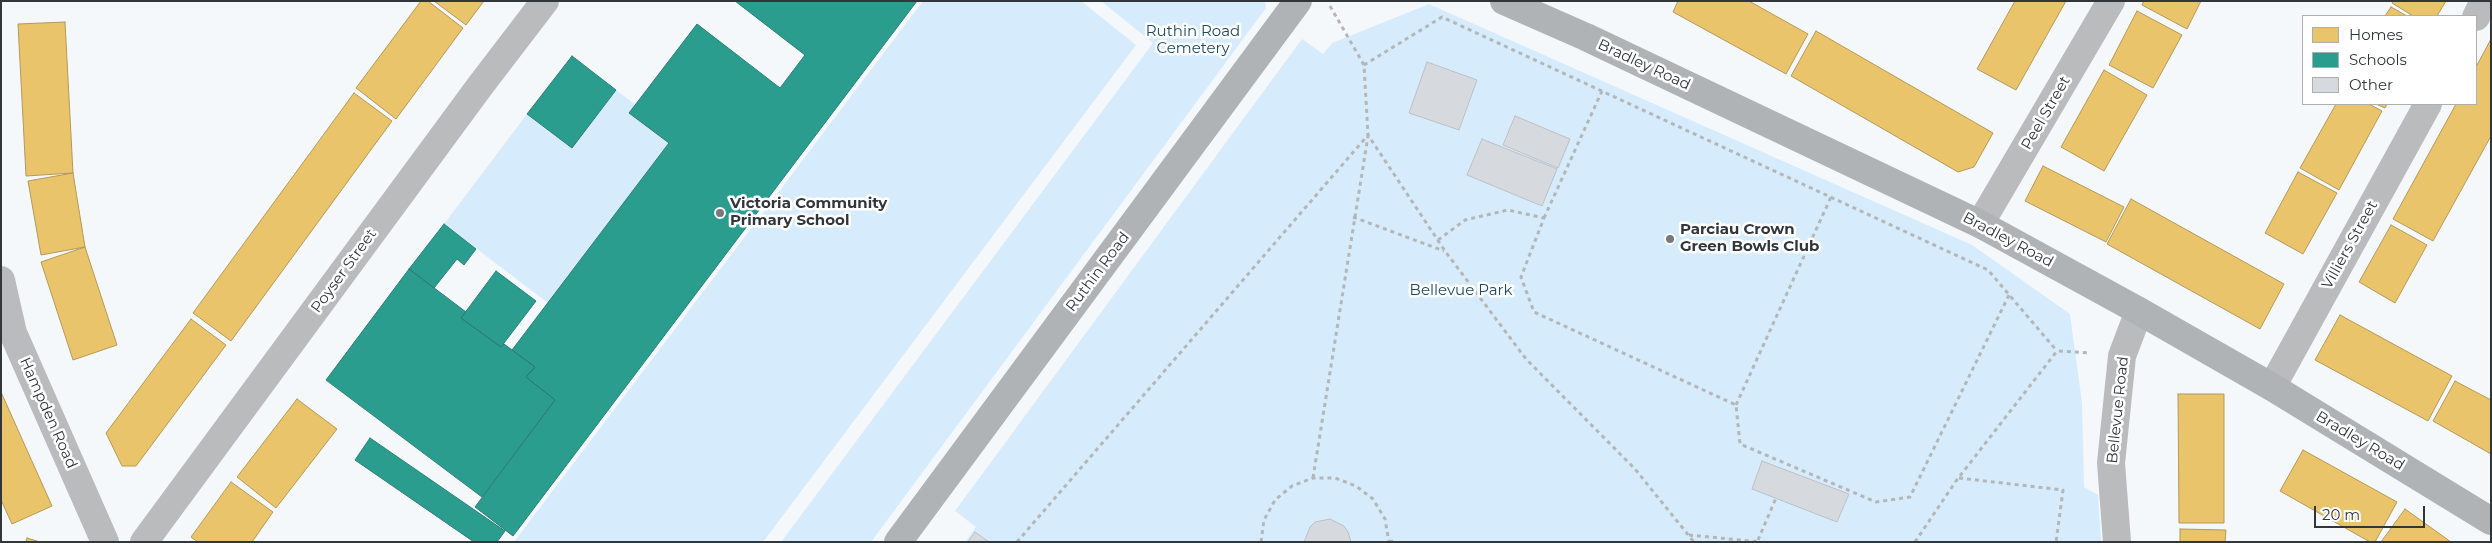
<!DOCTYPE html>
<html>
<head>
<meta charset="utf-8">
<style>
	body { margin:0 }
	#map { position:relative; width:2492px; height:543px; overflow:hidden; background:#f5f8fb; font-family:Montserrat,sans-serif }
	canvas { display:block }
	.frame { position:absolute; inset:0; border:2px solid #30363a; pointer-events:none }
	.legend { position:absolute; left:2302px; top:15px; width:175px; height:90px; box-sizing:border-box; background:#fff; border:1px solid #acafb0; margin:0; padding:6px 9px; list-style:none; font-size:15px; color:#30363a }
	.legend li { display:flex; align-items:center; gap:10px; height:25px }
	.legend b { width:25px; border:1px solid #acafb0 }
	.scale { position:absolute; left:2314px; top:506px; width:111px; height:22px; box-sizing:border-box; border:2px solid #30363a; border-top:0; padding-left:6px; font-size:15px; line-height:18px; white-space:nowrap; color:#30363a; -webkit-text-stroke:4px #fff; paint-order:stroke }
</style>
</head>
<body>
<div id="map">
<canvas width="2492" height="543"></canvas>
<div class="frame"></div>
<ul class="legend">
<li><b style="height:14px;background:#e9c46a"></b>Homes</li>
<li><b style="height:14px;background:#2a9d8f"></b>Schools</li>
<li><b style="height:14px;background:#d6dade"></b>Other</li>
</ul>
<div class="scale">20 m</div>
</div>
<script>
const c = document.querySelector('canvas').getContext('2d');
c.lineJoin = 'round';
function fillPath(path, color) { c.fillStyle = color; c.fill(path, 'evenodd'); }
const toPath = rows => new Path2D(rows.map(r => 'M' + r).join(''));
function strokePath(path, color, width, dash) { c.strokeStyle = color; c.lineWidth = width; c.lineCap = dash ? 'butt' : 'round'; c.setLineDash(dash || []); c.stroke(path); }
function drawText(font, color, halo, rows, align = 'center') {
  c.font = font + ' Montserrat,sans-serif'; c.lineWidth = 5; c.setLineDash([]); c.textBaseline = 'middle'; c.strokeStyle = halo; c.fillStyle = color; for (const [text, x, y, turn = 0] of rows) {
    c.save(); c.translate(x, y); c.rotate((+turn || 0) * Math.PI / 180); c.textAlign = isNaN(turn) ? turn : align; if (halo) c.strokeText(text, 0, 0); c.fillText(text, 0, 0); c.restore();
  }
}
const green = toPath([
	[923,1,1081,1,1136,45,763,542,514,542],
	[1101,1,1265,1,1266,8,871,542,781,542,1153,43],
	[1429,4,1972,245,2070,314,2082,403,2084,487,2098,495,2101,542,965,542,976,527,955,511,1302,39,1323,54,1332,43],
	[616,90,636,105,669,143,548,303,444,224,527,114,572,148]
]);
const homes = toPath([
	[421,1,428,1,463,28,396,119,356,88,421,1],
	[434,1,484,1,466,25,434,1],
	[1678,1,1749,1,1808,34,1786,74,1673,12,1678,1],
	[2015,1,2066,1,2016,90,1977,69,2015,1],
	[2144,1,2201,1,2187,29,2142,5,2144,1],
	[2393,1,2446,1,2437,16,2413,16,2392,3,2393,1],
	[2391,7,2407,16,2385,16,2391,7],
	[2137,11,2182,35,2153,88,2109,65,2137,11],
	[65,22,73,173,26,176,18,24,65,22],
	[1816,31,1993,133,1974,167,1958,172,1791,76,1816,31],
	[2491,39,2491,136,2433,241,2393,219,2456,104,2476,104,2476,67,2491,39],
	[2104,70,2147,95,2104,171,2061,147,2104,70],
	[354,93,392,121,231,341,193,313,354,93],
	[2336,104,2369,104,2382,111,2339,190,2300,168,2336,104],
	[2376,104,2387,104,2385,108,2376,104],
	[2043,166,2124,207,2106,242,2025,201,2043,166],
	[2298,172,2337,193,2303,254,2265,233,2298,172],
	[73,173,85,247,41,255,28,181,73,173],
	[2131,199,2284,284,2260,329,2107,244,2131,199],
	[2391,225,2427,245,2395,303,2359,282,2391,225],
	[85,247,117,345,73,360,41,262,85,247],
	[2340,315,2452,376,2428,421,2315,360,2340,315],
	[191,319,226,345,136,466,122,466,106,433,191,319],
	[2455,381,2491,400,2491,454,2433,421,2455,381],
	[1,392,52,506,12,524,1,500,1,392],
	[2178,394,2224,394,2224,523,2179,523,2178,394],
	[297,399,337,429,276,508,237,477,297,399],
	[2303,450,2397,502,2375,542,2370,542,2280,491,2303,450],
	[231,482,273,512,252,542,198,542,191,537,231,482],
	[2405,509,2451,542,2381,542,2405,509],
	[2180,529,2226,530,2225,542,2180,542,2180,529],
	[27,538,40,542,26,542,27,538]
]);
const schools = toPath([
	[735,1,917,1,513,536,475,507,555,400,526,377,535,367,512,350,669,143,629,113,697,24,780,88,805,55,735,1],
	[572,56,616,90,572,148,527,114,572,56],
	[444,224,476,249,464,265,457,259,434,288,409,269,444,224],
	[409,269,466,312,461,318,501,347,504,344,535,367,526,377,555,400,482,497,326,380,409,269],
	[496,271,536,301,501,347,461,318,496,271],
	[370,438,505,531,497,542,474,542,355,460,370,438]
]);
const building = toPath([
	[1427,62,1477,80,1459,130,1409,113,1427,62],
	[1515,116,1570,139,1558,168,1503,145,1515,116],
	[1482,139,1557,169,1542,206,1467,175,1482,139],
	[1762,461,1849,494,1837,522,1752,489,1762,461],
	[1330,519,1344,526,1348,532,1351,542,1304,542,1310,527,1315,522,1330,519],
	[975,532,989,542,968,542,975,532]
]);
const path = toPath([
	[1330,6,1364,65,1368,135,1445,251,1526,359,1635,469,1694,542],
	[1364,65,1442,17,1988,270,2057,351],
	[1353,217,1444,251],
	[1544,218,1602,91],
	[1438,240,1465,220,1508,210,1544,218,1521,277,1534,312,1736,405,1740,444,1876,502,1910,497,2009,295],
	[1736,405,1831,197],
	[1313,478,1368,136],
	[1959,478,2063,490,2056,542],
	[1689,535,1760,542],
	[1758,540,1776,498],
	[1389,541,1397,542],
	[1017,542,1368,135],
	[1261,542,1264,520,1275,500,1292,486,1313,478,1335,478,1356,486,1373,499,1385,519,1389,542],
	[1915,542,1956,481,2057,351,2089,353]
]);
const minor = toPath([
	[2476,17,2484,1],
	[1980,224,2111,1],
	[1,280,13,333,105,542],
	[2272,387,2428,104],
	[144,542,480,86,545,1],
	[2117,542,2111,463,2122,356,2139,311]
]);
const primary = toPath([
	[1504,1,1586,37,1980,224,2139,311,2272,387,2491,521],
	[898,542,1298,1]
]);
const markers = [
	[720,213,5,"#757a7e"],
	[1670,239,5,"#757a7e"]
];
const parkNames = [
	["Ruthin Road",1193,32],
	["Cemetery",1193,49],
	["Bellevue Park",1461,291]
];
const streetNames = [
	["Bradley Road",1644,65,25],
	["Peel Street",2046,113,-60],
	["Bradley Road",2008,240,28],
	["Villiers Street",2350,245,-61],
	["Poyser Street",344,271,-54],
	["Ruthin Road",1098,272,-53],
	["Bellevue Road",2118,410,-84],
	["Hampden Road",48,413,66],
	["Bradley Road",2360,441,31]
];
const poiNames = [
	["Victoria Community",730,204],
	["Primary School",730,221],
	["Parciau Crown",1680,230],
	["Green Bowls Club",1680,247]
];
fillPath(green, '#d6ebfb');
fillPath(homes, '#e9c46a');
strokePath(homes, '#b2995c', 1);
fillPath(schools, '#2a9d8f');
strokePath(schools, '#2c7e76', 1);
fillPath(building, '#d6dade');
strokePath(building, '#bdc1c4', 1);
strokePath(path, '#b4b6b8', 3, [4, 4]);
strokePath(minor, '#b9bbbd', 28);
strokePath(primary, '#b0b3b5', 28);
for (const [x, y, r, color] of markers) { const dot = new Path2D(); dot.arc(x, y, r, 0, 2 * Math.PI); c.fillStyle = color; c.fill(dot); strokePath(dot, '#fff', 2); }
drawText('15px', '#204963', '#fff', parkNames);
drawText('15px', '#30363a', '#fff', streetNames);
drawText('bold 15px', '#30363a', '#fff', poiNames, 'left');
</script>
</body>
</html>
